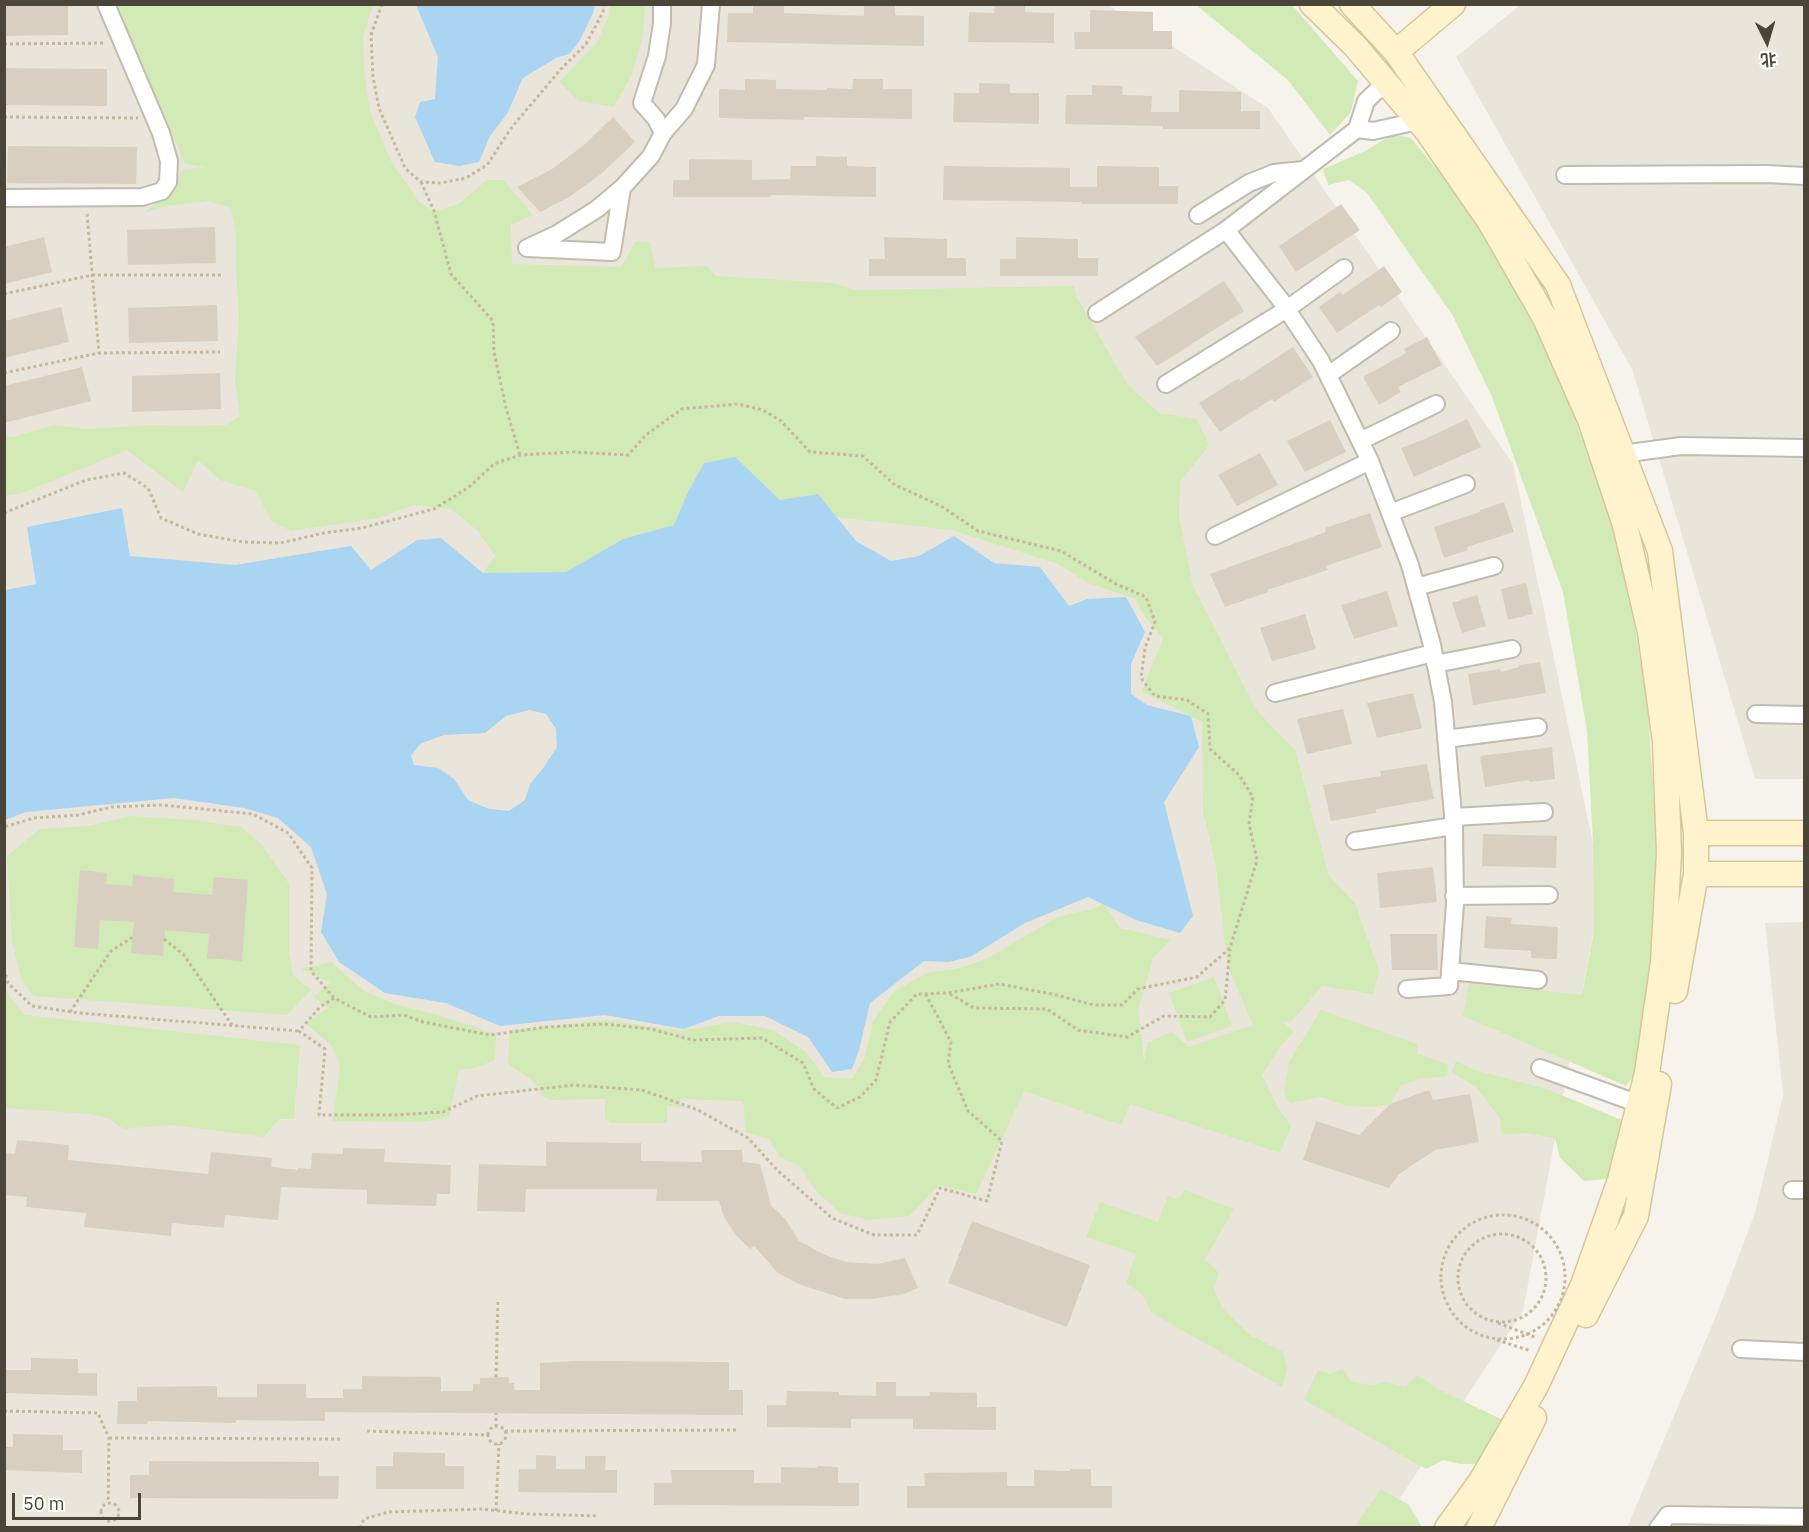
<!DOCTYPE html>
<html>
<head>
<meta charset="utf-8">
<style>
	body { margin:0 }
	#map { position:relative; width:1809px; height:1532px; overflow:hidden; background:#f6f3ec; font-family:"IBM Plex Sans","Noto Sans SC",sans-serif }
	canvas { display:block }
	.frame { position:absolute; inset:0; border:6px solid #4b4439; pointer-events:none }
	.north { position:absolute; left:1737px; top:12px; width:60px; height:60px; -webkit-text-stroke:4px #fff; paint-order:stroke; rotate:175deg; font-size:16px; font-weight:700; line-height:24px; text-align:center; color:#4b4439 }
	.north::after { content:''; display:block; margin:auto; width:21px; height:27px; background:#4b4439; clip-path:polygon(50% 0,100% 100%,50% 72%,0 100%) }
	.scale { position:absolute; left:12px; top:1493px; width:129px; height:27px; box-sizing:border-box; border:3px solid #4b4439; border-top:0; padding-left:8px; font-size:18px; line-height:21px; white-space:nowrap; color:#4b4439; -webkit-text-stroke:4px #fff; paint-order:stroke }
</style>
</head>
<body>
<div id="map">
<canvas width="1809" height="1532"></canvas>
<div class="frame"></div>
<div class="north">北</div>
<div class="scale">50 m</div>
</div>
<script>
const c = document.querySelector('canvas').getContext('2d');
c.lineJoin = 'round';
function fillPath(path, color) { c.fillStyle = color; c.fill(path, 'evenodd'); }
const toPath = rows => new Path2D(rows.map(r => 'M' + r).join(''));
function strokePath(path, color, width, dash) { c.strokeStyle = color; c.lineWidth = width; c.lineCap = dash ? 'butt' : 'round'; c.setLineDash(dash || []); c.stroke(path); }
const residential = toPath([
	[5,5,1108,5,1268,108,1513,464,1602,886,1523,1311,1381,1527,5,1528],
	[1520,5,1804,5,1804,779,1755,779,1632,369,1456,57],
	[1804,922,1804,1527,1627,1528,1720,1306,1755,1213,1783,1095,1765,923]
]);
const green = toPath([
	[117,5,373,5,363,36,364,69,370,112,391,161,419,202,434,211,459,204,487,180,503,180,533,215,511,225,512,264,621,267,636,241,650,242,655,268,707,266,716,276,832,283,855,290,1074,286,1076,296,1127,384,1159,413,1197,419,1209,445,1180,482,1179,516,1193,586,1257,711,1295,750,1329,876,1355,903,1379,971,1373,994,1322,986,1292,1021,1283,1022,1294,1032,1281,1045,1262,1075,1277,1106,1291,1126,1280,1153,1130,1104,1121,1125,1024,1091,976,1194,939,1185,909,1216,868,1220,840,1213,814,1189,800,1166,780,1157,769,1139,745,1132,744,1105,741,1101,680,1099,680,1107,667,1106,667,1123,611,1123,605,1119,605,1099,550,1100,543,1097,534,1082,508,1064,510,1030,606,1020,681,1031,734,1022,773,1030,806,1052,824,1077,852,1079,865,1057,873,1021,894,992,927,973,961,968,988,958,1058,917,1092,909,1104,904,1120,928,1171,940,1153,958,1138,1010,1144,1062,1148,1042,1172,1032,1189,1047,1253,1025,1228,967,1215,861,1203,812,1202,722,1142,691,1163,639,1142,612,1136,599,1088,583,1058,564,952,530,836,517,818,495,780,500,735,457,704,463,688,492,674,525,623,539,566,572,483,573,495,556,478,531,451,509,414,505,378,518,291,531,271,521,256,491,220,480,198,460,183,492,127,450,23,493,5,496,4,437,12,437,55,425,87,429,155,425,192,426,226,425,240,416,235,379,239,317,236,271,236,233,231,208,208,201,167,206,145,212,174,189,182,169,207,167,185,164],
	[610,5,645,5,643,35,632,74,614,107,579,101,559,82,597,43,609,15],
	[1196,5,1292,5,1358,81,1351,112,1330,135,1288,80],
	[1392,135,1411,138,1473,213,1556,367,1623,551,1647,701,1656,827,1655,947,1637,1071,1626,1086,1463,1016,1469,983,1582,995,1594,931,1593,841,1587,731,1563,592,1492,397,1453,316,1367,193,1349,180,1328,185,1323,169,1365,151],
	[131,816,194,820,241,827,263,846,289,884,289,952,293,975,311,990,287,1015,34,996,22,981,12,942,7,856,40,829,88,826],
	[331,962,364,991,394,1004,438,1015,496,1034,495,1060,475,1068,459,1070,449,1118,416,1122,333,1121,340,1065,331,1045,305,1023,328,1008,314,997,330,983,301,969],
	[1214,977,1232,1026,1187,1042,1169,993],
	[5,985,8,994,24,1015,300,1045,294,1119,279,1119,264,1137,171,1125,124,1129,108,1118,90,1114,5,1108],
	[1321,1010,1417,1044,1417,1053,1448,1065,1447,1076,1416,1080,1400,1086,1390,1104,1373,1107,1347,1106,1321,1097,1290,1103,1284,1092,1289,1062],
	[1456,1061,1474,1070,1547,1089,1624,1121,1609,1179,1584,1181,1560,1158,1555,1138,1525,1133,1502,1135,1500,1118,1476,1087,1452,1072],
	[1185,1190,1234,1209,1205,1259,1219,1273,1214,1289,1223,1309,1250,1335,1283,1352,1287,1370,1282,1387,1150,1312,1149,1306,1141,1293,1126,1283,1136,1254,1086,1237,1100,1202,1158,1222,1168,1196,1178,1199],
	[1342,1369,1352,1382,1372,1385,1386,1382,1406,1387,1417,1375,1436,1388,1505,1421,1490,1448,1477,1464,1460,1464,1443,1460,1426,1469,1304,1400,1318,1370,1330,1374],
	[1381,1489,1408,1504,1422,1527,1354,1527]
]);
const water = toPath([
	[416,5,416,4,595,5,593,13,579,42,569,54,556,58,523,78,507,114,490,136,479,162,459,166,435,162,415,117,420,102,435,99,438,57],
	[735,457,780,500,818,494,856,541,891,561,919,556,954,536,994,563,1040,567,1069,606,1087,599,1126,597,1145,632,1131,664,1131,694,1147,705,1191,716,1199,747,1164,802,1193,916,1180,933,1136,920,1088,897,1025,923,970,957,948,962,924,961,870,1003,859,1050,852,1069,832,1072,808,1037,765,1016,719,1016,684,1029,605,1015,500,1026,446,1003,385,993,339,962,321,932,327,894,311,847,278,818,244,808,174,798,26,812,5,820,5,590,36,584,27,527,122,508,130,556,235,565,351,546,371,570,417,540,441,538,483,573,566,572,623,539,674,525,688,492,704,463],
	[529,710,546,714,556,729,557,747,544,767,530,784,525,800,509,811,489,809,468,800,454,779,438,768,414,765,411,756,420,744,444,735,485,733,506,716]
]);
const building = toPath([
	[4,4,68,4,68,35,4,36],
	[753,4,784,4,784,13,864,16,864,6,895,6,895,15,924,16,924,46,727,42,728,13,753,13],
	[995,4,1025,4,1025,12,1054,13,1054,43,968,42,969,12,994,13],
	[1090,10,1153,12,1153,31,1172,31,1172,49,1075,49,1074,32,1090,32],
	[4,68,107,69,107,106,4,105],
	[745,79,776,80,776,89,827,90,827,88,852,89,853,79,883,79,883,89,912,89,912,119,804,117,804,120,719,118,719,89,745,90],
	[979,83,1010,84,1010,93,1039,93,1039,124,953,122,954,93,979,93],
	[1092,85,1123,86,1122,95,1152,96,1151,112,1179,112,1179,90,1241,92,1241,111,1260,111,1260,129,1163,129,1163,126,1065,124,1066,95,1092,95],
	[613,117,635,142,601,174,569,197,540,212,517,187,552,169,584,145],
	[8,146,137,147,136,184,7,183],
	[816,156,847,157,847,166,876,167,876,197,771,195,771,197,673,197,673,180,689,180,689,159,752,160,752,180,790,179,791,166,816,166],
	[944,166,1070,168,1070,187,1097,187,1097,166,1159,167,1159,186,1178,186,1178,204,1081,204,1081,202,943,200],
	[1341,204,1360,230,1296,272,1279,246],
	[215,227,216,263,128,265,127,230],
	[44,237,52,272,4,284,4,247],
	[884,237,947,239,947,258,966,258,966,276,869,276,869,259,885,259],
	[1016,237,1078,239,1078,258,1098,258,1098,276,1000,276,1000,259,1016,259],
	[1384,266,1402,292,1381,307,1379,305,1337,333,1319,307,1340,292,1343,295],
	[1224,281,1244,311,1157,366,1135,337],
	[217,305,218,341,129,343,128,308],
	[61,307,69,342,4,358,4,321],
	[1427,337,1442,365,1398,387,1401,392,1379,405,1363,377,1406,353,1404,349],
	[1293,347,1313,377,1274,402,1272,399,1220,432,1199,403,1239,378,1241,381],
	[82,367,91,401,4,423,4,386],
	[220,373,221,409,132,412,132,376],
	[1467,419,1481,447,1414,477,1401,448,1425,439],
	[1330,420,1346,452,1305,472,1287,441],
	[1260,453,1278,485,1237,506,1218,475],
	[1504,502,1514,532,1467,547,1468,550,1444,558,1434,527,1480,512,1480,510],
	[1370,513,1382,547,1326,566,1328,570,1267,590,1268,592,1225,607,1210,574,1326,532,1325,528],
	[1526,583,1533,614,1508,620,1501,589],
	[1387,591,1398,626,1354,639,1341,605],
	[1477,595,1486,626,1462,633,1452,603],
	[1305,614,1316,649,1272,661,1260,628],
	[1540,662,1546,693,1473,705,1468,674,1500,669,1501,672,1519,667,1519,665],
	[1413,693,1422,728,1377,738,1367,703],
	[1343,709,1352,744,1307,754,1297,719],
	[1552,747,1555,779,1529,782,1529,780,1485,787,1480,756],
	[1427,764,1434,799,1376,809,1376,813,1331,821,1323,785,1381,776,1380,771],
	[1483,834,1557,836,1556,868,1482,866],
	[1433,867,1437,902,1380,908,1377,873],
	[80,870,107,873,106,884,132,886,133,875,174,879,173,892,212,895,214,877,248,880,242,961,207,958,209,934,165,930,163,956,131,953,134,922,100,920,98,949,74,947],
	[1486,916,1512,918,1511,924,1558,927,1557,959,1531,958,1531,951,1484,948],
	[1390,934,1437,934,1438,970,1392,970],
	[1429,1090,1433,1100,1470,1094,1479,1142,1435,1150,1399,1174,1389,1188,1303,1160,1316,1121,1359,1135,1390,1104],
	[17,1140,69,1145,68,1160,208,1174,211,1152,272,1158,271,1167,298,1170,298,1168,311,1169,312,1153,343,1154,343,1148,385,1149,384,1162,451,1165,450,1194,437,1194,436,1206,367,1204,367,1190,281,1187,278,1220,225,1215,224,1228,172,1223,171,1236,84,1227,86,1213,26,1207,27,1197,4,1195,4,1153,15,1154],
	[546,1142,641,1143,641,1161,702,1162,701,1150,742,1150,743,1162,760,1164,771,1205,785,1219,799,1241,825,1255,846,1262,878,1264,905,1258,918,1288,904,1294,872,1299,845,1299,801,1285,778,1273,754,1246,750,1249,736,1235,724,1217,719,1201,656,1201,657,1189,526,1189,525,1212,477,1211,479,1164,546,1166],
	[972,1221,1090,1265,1067,1327,948,1283],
	[31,1358,78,1359,78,1373,97,1373,97,1396,4,1393,4,1370,31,1370],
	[578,1361,729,1362,729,1390,743,1390,743,1415,325,1412,325,1421,236,1420,236,1423,148,1421,147,1424,117,1424,118,1401,137,1401,137,1387,217,1386,217,1397,257,1397,257,1384,306,1384,306,1398,343,1398,343,1389,362,1389,362,1376,441,1377,441,1391,473,1391,473,1384,480,1384,480,1378,509,1377,509,1383,514,1383,514,1390,540,1390,540,1363],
	[876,1382,896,1382,896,1396,930,1396,930,1392,977,1393,977,1407,996,1407,996,1430,913,1429,913,1419,851,1419,851,1428,767,1427,767,1405,786,1405,787,1391,839,1392,839,1395,876,1396],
	[13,1434,63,1435,63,1450,82,1450,82,1473,4,1470,4,1447,13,1447],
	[393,1452,445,1453,445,1466,464,1466,464,1489,376,1489,376,1466,393,1466],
	[536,1455,556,1456,556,1469,585,1469,585,1456,606,1456,605,1470,617,1470,617,1493,518,1492,519,1469,536,1469],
	[149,1461,319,1462,319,1476,339,1476,338,1499,130,1498,130,1475,149,1475],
	[817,1466,838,1467,838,1483,859,1483,859,1506,654,1505,654,1483,672,1483,671,1470,754,1470,754,1483,781,1483,781,1467,817,1468],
	[1070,1469,1091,1469,1091,1486,1112,1486,1112,1508,907,1508,907,1486,925,1486,924,1473,1007,1472,1007,1486,1034,1486,1034,1470,1070,1471]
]);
const path = toPath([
	[382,4,371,35,373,77,379,108,405,168,421,182,441,183,466,178,487,165,512,127,561,69,586,44,603,12,604,4],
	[4,44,105,43],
	[4,117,138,118],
	[421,182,434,211,451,274,493,321,494,352,506,408,520,455],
	[87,214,99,353],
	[4,294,92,275,224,275],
	[4,373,99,353,220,352],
	[4,513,86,480,124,473,148,488,161,518,198,534,243,542,280,543,324,533,362,528,434,509,469,487,494,464,520,455,574,452,628,455,646,435,682,409,738,404,763,410,781,421,810,452,863,456,895,485,941,506,978,531,1061,551,1116,584,1146,597,1155,622,1145,648,1141,678,1155,696,1187,700,1208,714,1210,749,1239,775,1253,797,1249,824,1257,860,1230,948,1197,977,1138,989,1122,1005,1094,1005,1052,994,999,984,948,993,917,994,890,1022,876,1080,860,1097,837,1108,814,1089,803,1063,762,1038,692,1040,651,1029,604,1024,547,1027,490,1035,423,1022,404,1015,371,1017,334,998,311,971,312,868,288,833,253,814,162,805,112,807,78,815,34,818,4,827],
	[164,939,184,955,232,1025],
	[4,969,8,983,32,1006,79,1013,299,1031],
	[950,994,974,1008,1047,1009,1078,1030,1127,1037,1164,1016,1210,1017,1225,1000,1230,949],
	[334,998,320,1007,299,1031,325,1049,319,1115,395,1115,443,1112,477,1096,574,1085,642,1090,698,1110,748,1138,776,1169,832,1218,874,1235,917,1235,940,1188,987,1201,1002,1141,968,1111,948,1063,951,1042,925,993],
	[70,1012,111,951,133,937],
	'1441 1277a62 62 0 1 1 124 0a62 62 0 1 1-124 0Z',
	'1458 1278a44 44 0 1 1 88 0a44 44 0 1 1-88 0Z',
	[1498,1323,1537,1338],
	[1497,1340,1531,1351],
	[496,1377,498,1299],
	[4,1411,98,1413,109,1438,108,1503],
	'488 1435a9 9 0 1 1 18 0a9 9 0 1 1-18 0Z',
	[496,1427,496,1413],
	[367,1431,489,1435],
	[505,1431,739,1430],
	[109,1438,340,1439],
	'101 1512a9 9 0 1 1 18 0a9 9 0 1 1-18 0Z',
	[496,1511,499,1444],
	[360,1528,364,1519,388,1512,483,1509,526,1514,599,1516]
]);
const street = toPath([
	[1386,82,1366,101,1357,129,1373,131,1418,121],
	[663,133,684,109,706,65,711,4],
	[1565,175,1767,174,1804,176],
	[622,188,612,252,527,248,557,234,597,209,622,188,651,156,663,133,656,119,642,103,657,56,662,23,662,4],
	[4,198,142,197,162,191,168,182,169,161,161,133,106,4],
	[1198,215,1249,183,1274,173,1303,170],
	[1226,230,1282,302,1321,361,1370,461,1410,565,1432,645,1443,702,1454,826,1455,904,1450,971,1449,986,1407,989],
	[1097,313,1226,230,1357,129],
	[1328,375,1391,331],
	[1166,384,1287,309,1344,268],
	[1360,441,1436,404],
	[1622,454,1681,446,1804,448],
	[1390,513,1466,484],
	[1215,536,1370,461],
	[1416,587,1494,566],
	[1435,664,1512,649],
	[1275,693,1433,653],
	[1756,714,1804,715],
	[1446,739,1538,727],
	[1453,817,1544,812],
	[1355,841,1454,826],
	[1454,896,1549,895],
	[1450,971,1538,980],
	[1540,1068,1639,1104],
	[1792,1190,1804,1190],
	[1741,1349,1804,1352],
	[1658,1528,1668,1515,1804,1517]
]);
const secondary = toPath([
	[1312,4,1355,46,1427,131,1490,222,1545,318,1590,420,1625,525,1650,632,1665,742,1669,853,1663,963,1647,1073,1620,1180,1583,1285,1536,1386,1481,1481,1447,1528],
	[1352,4,1396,52,1558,285,1660,551,1696,833,1696,874,1675,991],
	[1396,52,1453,4],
	[1696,833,1804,833],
	[1696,874,1804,874],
	[1586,1315,1636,1216,1659,1084],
	[1479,1528,1534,1418]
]);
fillPath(residential, '#eae5da');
fillPath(green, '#d2eab5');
fillPath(water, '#a9d4f2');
fillPath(building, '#d8cfc1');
strokePath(street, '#c2bbae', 20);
strokePath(secondary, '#d6c79b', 27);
strokePath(path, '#c4b79f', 3, [3, 3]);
strokePath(street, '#fff', 16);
strokePath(secondary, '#fff3cd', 24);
</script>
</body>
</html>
